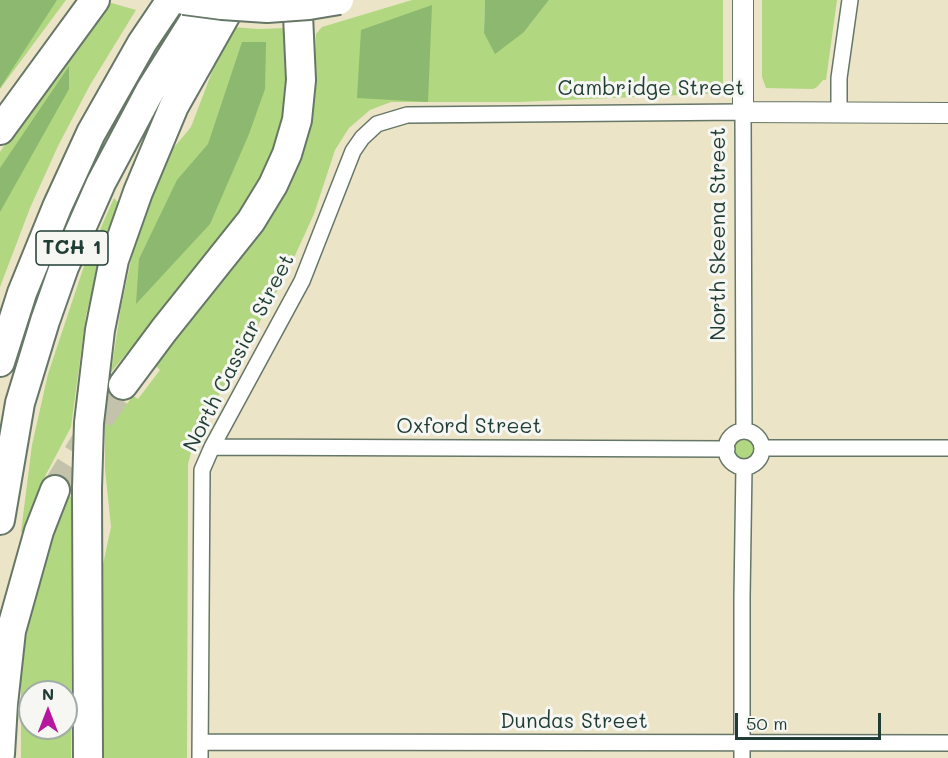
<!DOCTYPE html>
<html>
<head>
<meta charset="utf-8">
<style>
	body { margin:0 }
	#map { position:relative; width:948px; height:758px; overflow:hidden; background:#ebe4c7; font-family:Mali,sans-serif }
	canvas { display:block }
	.north { position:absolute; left:18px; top:680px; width:60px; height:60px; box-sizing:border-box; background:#f6f6f2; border:2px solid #a0aca6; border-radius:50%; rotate:0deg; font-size:16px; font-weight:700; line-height:24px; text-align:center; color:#1f3d34 }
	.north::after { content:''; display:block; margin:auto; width:21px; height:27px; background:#b5179e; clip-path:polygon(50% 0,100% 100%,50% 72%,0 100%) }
	.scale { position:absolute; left:735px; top:713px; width:146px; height:27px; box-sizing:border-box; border:3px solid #1f3d34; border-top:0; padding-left:8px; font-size:18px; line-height:21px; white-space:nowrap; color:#1f3d34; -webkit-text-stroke:4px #f6f6f2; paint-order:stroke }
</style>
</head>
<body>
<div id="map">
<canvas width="948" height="758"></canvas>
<div class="north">N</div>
<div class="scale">50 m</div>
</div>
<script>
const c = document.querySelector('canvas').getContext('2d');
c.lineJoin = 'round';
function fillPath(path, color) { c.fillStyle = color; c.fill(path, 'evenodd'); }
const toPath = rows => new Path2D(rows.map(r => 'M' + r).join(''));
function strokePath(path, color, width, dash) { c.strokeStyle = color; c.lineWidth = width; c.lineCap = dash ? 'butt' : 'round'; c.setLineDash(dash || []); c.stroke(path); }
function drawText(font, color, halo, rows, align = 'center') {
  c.font = font + ' Mali,sans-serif'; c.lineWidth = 6; c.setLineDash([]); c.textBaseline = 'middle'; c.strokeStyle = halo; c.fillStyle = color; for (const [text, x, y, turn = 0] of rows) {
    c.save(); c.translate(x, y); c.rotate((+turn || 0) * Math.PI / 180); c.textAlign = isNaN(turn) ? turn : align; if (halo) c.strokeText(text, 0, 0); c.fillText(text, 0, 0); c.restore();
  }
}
const green = toPath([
	[0,0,66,0,0,89],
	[412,0,485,0,484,33,524,32,549,0,723,0,723,85,727,93,519,102,391,102,370,110,349,128,335,150,314,214,286,275,195,438,188,464,188,488,187,758,104,758,102,569,111,527,105,469,105,413,115,419,133,396,138,399,160,370,154,364,222,280,314,75,316,34,322,27],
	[762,0,837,0,826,80,823,80,817,87,813,89,766,88,762,77],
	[108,2,136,10,90,85,58,146,30,208,0,287,0,152,33,103],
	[232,27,258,29,287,28,287,96,282,126,272,158,248,203,218,243,111,372,121,307,132,256,166,157,191,127,215,64],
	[114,198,118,202,86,315,71,427,42,482,46,486,23,533,21,532,32,445,48,374,84,266],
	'732 449a12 12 0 1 1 24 0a12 12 0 1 1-24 0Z',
	[68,495,71,497,71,758,21,758,21,669,30,613,54,529],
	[30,692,66,692,66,728,30,728]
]);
const forest = toPath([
	[0,0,57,0,0,88],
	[485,0,549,0,524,32,495,54,484,33],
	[432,5,428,102,357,98,361,30],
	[242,42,266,42,265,89,249,134,210,224,136,304,139,259,177,180,208,144],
	[69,66,69,89,0,212,0,168]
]);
const motorwayTunnel = toPath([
	[55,490,90,433,123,385]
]);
const minor = toPath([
	[839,112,839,78,850,0],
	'726 449a18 18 0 1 1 36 0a18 18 0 1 1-36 0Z',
	[212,447,727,449],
	[762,448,948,448],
	[201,742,948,743],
	[200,758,202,470,212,447,302,281,353,151,362,138,377,124,407,115,743,112,744,431],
	[742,758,742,597,744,467]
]);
const tertiary = toPath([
	[743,0,743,112,948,113]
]);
const motorway = toPath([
	[0,130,95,0],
	[0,362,22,293,57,207,91,133,142,43,171,0],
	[123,385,164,330,251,221,273,185,287,154,297,120,301,80,298,15,295,0],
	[0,520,20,403,45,321,64,267,101,183,150,91,207,0],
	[0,754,3,704,11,631,39,531,55,490],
	[88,758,87,488,89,423,100,330,114,260,138,192,174,106,234,0]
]);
const motorwayBridge = toPath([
	[184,0,222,5,267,8,309,5,339,0]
]);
const shields = [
	[72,248,72]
];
const shieldNames = [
	["TCH 1",72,248]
];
const streetNames = [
	["Cambridge Street",651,89],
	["North Skeena Street",719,234,-90],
	["North Cassiar Street",239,353,-63],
	["Oxford Street",469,427],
	["Dundas Street",574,722]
];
fillPath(green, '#b1d781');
fillPath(forest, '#8cb86f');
strokePath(motorwayTunnel, '#c2c3aa', 28, [28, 14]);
strokePath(minor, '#667767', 18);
strokePath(tertiary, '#667767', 22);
strokePath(motorway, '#667767', 32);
strokePath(minor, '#fff', 15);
strokePath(tertiary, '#fff', 20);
strokePath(motorway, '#fff', 28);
strokePath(motorwayBridge, '#667767', 32, []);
strokePath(motorwayBridge, '#fff', 28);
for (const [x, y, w] of shields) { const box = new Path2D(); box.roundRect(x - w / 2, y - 17, w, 34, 4.5); c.fillStyle = '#f6f6f2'; c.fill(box); strokePath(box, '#1f3d34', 1.5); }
drawText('bold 20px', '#1f3d34', null, shieldNames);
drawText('21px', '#1f3d34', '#f6f6f2', streetNames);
</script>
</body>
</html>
